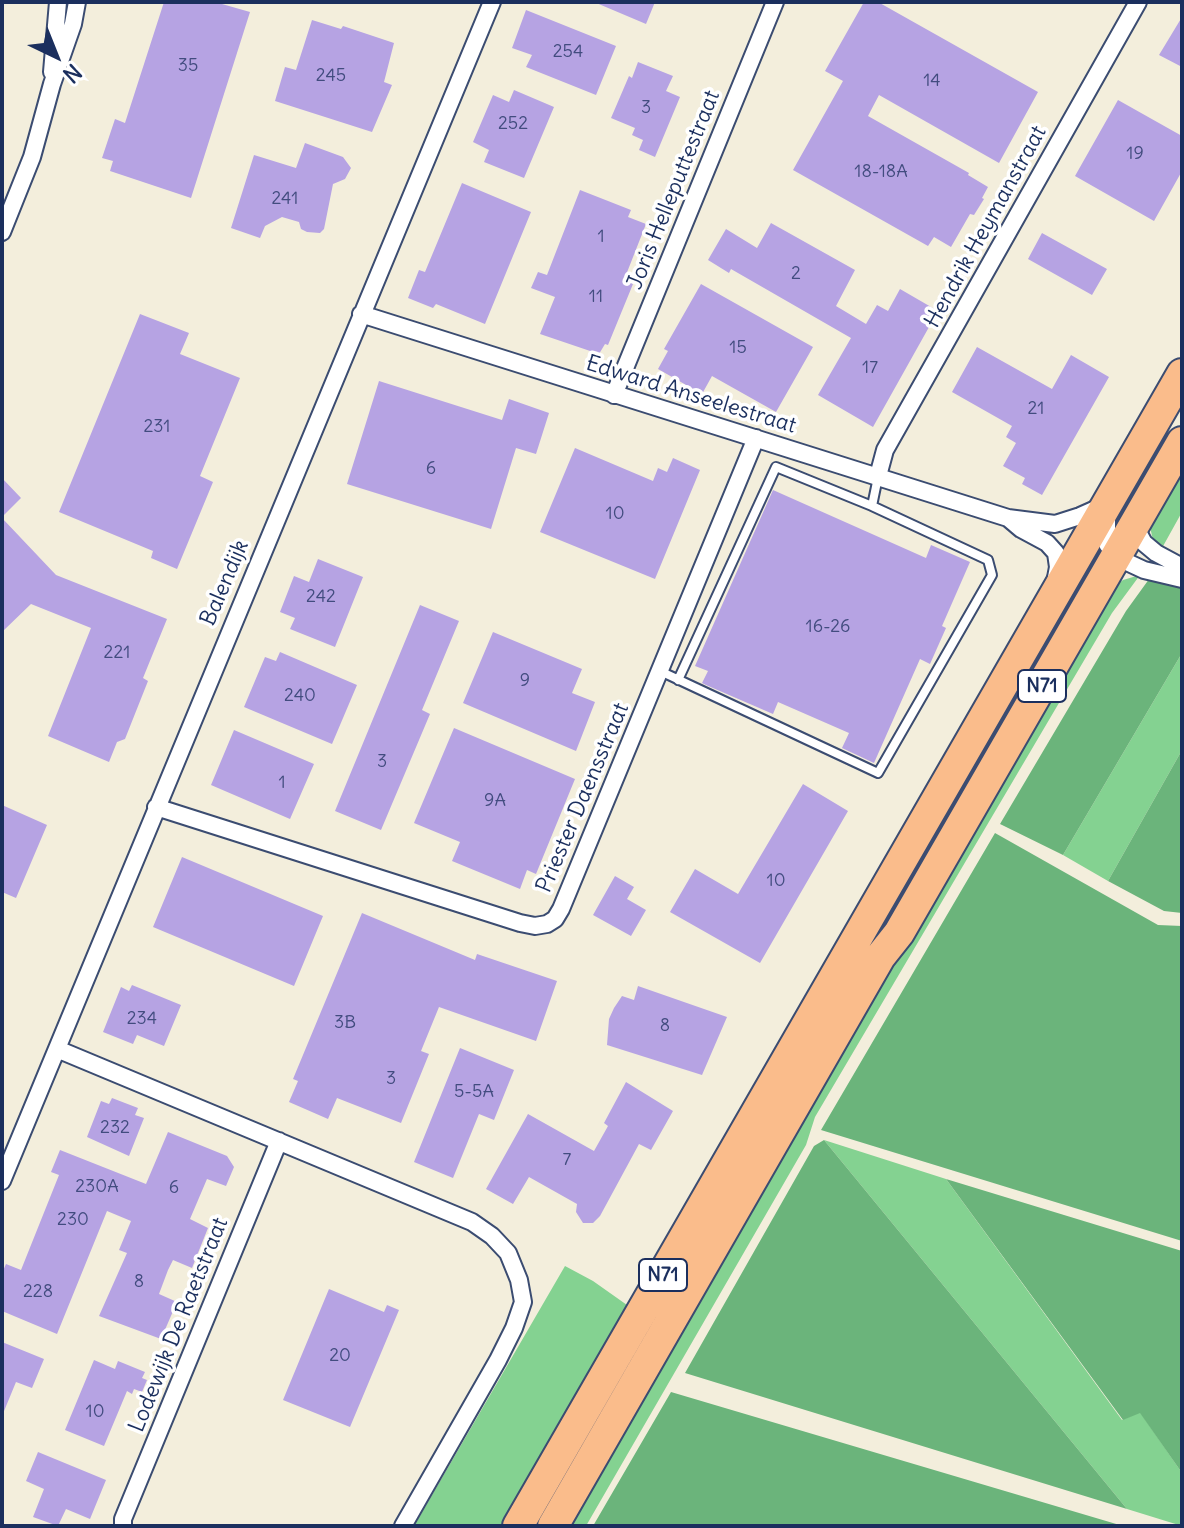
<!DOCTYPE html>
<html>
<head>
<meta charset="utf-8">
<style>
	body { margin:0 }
	#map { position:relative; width:1184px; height:1528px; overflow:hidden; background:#f3eedc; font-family:Delius,sans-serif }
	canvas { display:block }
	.frame { position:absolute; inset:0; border:4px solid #1b2f5e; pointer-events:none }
	.north { position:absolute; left:16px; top:16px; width:80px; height:80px; -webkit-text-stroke:6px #fff; paint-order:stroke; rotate:137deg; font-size:22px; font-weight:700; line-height:32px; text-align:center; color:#1b2f5e }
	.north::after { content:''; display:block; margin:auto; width:28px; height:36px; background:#1b2f5e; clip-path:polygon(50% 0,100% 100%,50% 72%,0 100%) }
</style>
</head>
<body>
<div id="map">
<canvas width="1184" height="1528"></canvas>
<div class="frame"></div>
<div class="north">N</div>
</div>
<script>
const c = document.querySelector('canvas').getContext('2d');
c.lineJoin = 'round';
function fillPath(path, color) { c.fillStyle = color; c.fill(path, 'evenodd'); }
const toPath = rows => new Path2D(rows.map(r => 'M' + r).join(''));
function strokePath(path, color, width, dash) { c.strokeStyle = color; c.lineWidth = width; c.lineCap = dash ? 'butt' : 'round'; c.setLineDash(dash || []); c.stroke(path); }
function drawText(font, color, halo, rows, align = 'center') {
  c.font = font + ' Delius,sans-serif'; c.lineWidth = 7; c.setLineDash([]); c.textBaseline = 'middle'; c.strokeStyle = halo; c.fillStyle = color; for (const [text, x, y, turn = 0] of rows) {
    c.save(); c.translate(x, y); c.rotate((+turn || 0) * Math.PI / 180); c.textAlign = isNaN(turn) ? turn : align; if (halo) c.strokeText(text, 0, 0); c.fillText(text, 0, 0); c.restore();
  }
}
const green = toPath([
	[1182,472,1182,512,1162,548,1153,540,1150,527],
	[1140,575,1112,613,815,1117,806,1145,586,1526,570,1526,1107,592,1123,580],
	[1182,653,1182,750,1108,881,1063,855],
	[824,1140,946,1179,1122,1420,1140,1412,1182,1473,1182,1526,1127,1509],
	[565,1266,593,1281,627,1305,500,1526,414,1526]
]);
const forest = toPath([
	[1152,575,1182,584,1182,653,1063,855,1000,824,1126,611],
	[1182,750,1182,913,1164,911,1108,881],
	[995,833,1158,925,1182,926,1182,1241,821,1130],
	[824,1140,1127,1509,685,1373,814,1146],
	[946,1179,1182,1251,1182,1473,1140,1413,1123,1420],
	[671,1392,1123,1526,593,1526]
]);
const building = toPath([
	[164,2,215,2,250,12,191,198,110,171,113,161,102,158,115,119,125,123],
	[594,2,655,2,646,24],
	[864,2,878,2,1038,92,999,163,879,95,868,116,969,173,968,175,988,187,982,198,984,199,974,215,970,214,951,247,934,237,928,246,793,170,843,81,825,71],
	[526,10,616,46,596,95,526,67,532,55,512,48],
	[1182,17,1182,67,1159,55],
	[312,20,341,29,343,26,394,43,384,82,392,85,372,132,275,101,285,67,296,70],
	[638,62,673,76,666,91,680,97,655,157,639,150,643,140,632,135,635,128,611,118,629,76,632,78],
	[514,90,554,107,524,178,484,162,489,150,473,142,493,95,509,102],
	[1118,100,1182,136,1182,171,1154,221,1075,176],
	[305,143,343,157,351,168,345,179,333,184,324,229,320,233,307,232,301,229,299,222,282,217,265,226,260,238,231,228,254,155,296,168],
	[462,183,531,212,485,324,436,304,433,308,408,298,419,270,425,272],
	[580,190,631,210,628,217,646,224,624,280,633,284,608,345,605,344,599,354,540,334,555,297,531,288,538,272,547,275],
	[771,223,855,270,836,306,866,324,877,305,888,311,900,289,938,311,873,427,818,395,851,338,731,269,729,273,708,260,726,229,757,248],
	[1042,233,1107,269,1092,295,1028,259],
	[701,284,813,347,776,412,712,376,702,394,658,369,668,351,664,349],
	[140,314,189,333,180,354,240,378,200,476,213,482,177,569,151,558,153,551,59,512],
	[977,347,1052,389,1071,355,1109,377,1042,495,1022,484,1025,478,1003,466,1016,443,1006,437,1012,426,952,392],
	[379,381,502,420,509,399,549,413,536,454,516,448,491,529,347,484],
	[575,448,653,481,658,468,667,472,673,458,700,470,655,579,540,532],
	[2,478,21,498,2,517],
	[773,490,926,558,931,545,970,562,942,626,946,628,930,664,920,659,874,763,842,748,849,733,778,702,773,714,706,685,702,683,708,671,695,666],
	[2,518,56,575,167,619,143,678,148,681,125,739,117,742,109,762,48,736,91,628,31,604,2,632],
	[318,559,363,577,335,647,290,629,295,618,280,612,294,576,309,582],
	[420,605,459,621,422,710,430,714,381,830,335,811],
	[493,632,582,669,572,693,595,702,576,751,463,703],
	[280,652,357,685,332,744,244,707,265,657,276,661],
	[454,728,575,779,536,874,527,870,520,889,452,861,460,842,414,823],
	[234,730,314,764,290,819,211,785],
	[803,784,848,811,760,963,670,912,695,869,738,894],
	[2,805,47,825,16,898,2,892],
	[182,857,323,916,294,986,153,927],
	[615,876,634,887,627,899,646,910,631,936,593,915],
	[362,913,475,960,477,954,557,981,536,1041,439,1007,421,1051,429,1054,401,1123,337,1098,328,1119,289,1102,298,1081,293,1079],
	[132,985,181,1005,164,1046,137,1035,133,1044,103,1032,121,987,129,991],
	[638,986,727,1017,702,1075,607,1045,609,1019,614,1008,622,996,634,1000],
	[460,1048,514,1070,494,1120,479,1114,453,1178,414,1162],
	[626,1082,673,1111,651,1150,639,1144,600,1216,593,1223,583,1223,576,1212,577,1204,529,1177,513,1204,486,1189,528,1114,594,1151,608,1126,604,1123],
	[112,1098,138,1108,135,1115,144,1118,129,1156,87,1137,101,1101,109,1104],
	[168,1132,227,1156,234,1167,226,1186,207,1179,190,1219,208,1228,192,1268,173,1260,168,1270,159,1294,177,1302,161,1339,99,1316,127,1253,119,1250,131,1221,107,1211,57,1334,2,1311,2,1273,6,1264,21,1270,59,1175,51,1172,60,1150,146,1184],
	[329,1289,384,1312,387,1305,399,1310,350,1427,283,1400],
	[2,1342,44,1359,32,1388,16,1382,2,1416],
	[94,1360,115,1369,118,1361,145,1372,142,1378,147,1380,142,1392,134,1389,132,1394,127,1391,104,1446,65,1430],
	[38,1452,106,1480,90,1519,66,1509,58,1526,33,1517,44,1489,26,1481]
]);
const lane = toPath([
	[660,671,878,773,992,575,988,560,872,506,878,477],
	[678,680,776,467,872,506]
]);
const street = toPath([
	[52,72,58,2],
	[2,232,32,157,52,84,73,24,77,2],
	[361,314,1008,518,1055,524,1080,516,1107,504,1107,544,1116,557,1144,570,1182,579],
	[614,395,775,2],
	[878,476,885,450,1138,2],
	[1008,518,1021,529,1047,543,1056,553,1058,567,1055,583],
	[1137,521,1138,532,1144,543,1156,553,1182,567],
	[156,807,520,923,535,926,547,924,555,919,561,909,756,438],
	[57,1049,472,1222,492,1236,508,1253,519,1280,523,1302,514,1328,498,1360,403,1526],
	[2,1181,492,2],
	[123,1526,123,1519,279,1141]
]);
const highway = toPath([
	[518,1526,1182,374],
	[553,1526,880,957,899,933,1182,442]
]);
const numberNames = [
	["254",568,52],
	["35",188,66],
	["245",331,76],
	["14",932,81],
	["3",646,108],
	["252",513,124],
	["19",1135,154],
	["18-18A",881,172],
	["241",285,199],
	["1",601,237],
	["2",796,274],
	["11",596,297],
	["15",738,348],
	["17",870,368],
	["21",1036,409],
	["231",157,427],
	["6",431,469],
	["10",615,514],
	["242",321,597],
	["16-26",828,627],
	["221",117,653],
	["9",525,681],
	["240",300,696],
	["3",382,762],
	["1",282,783],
	["9A",495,801],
	["10",776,881],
	["234",142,1019],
	["3B",345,1023],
	["8",665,1026],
	["3",391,1079],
	["5-5A",474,1092],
	["232",115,1128],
	["7",567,1160],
	["230A",97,1187],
	["6",174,1188],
	["230",73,1220],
	["8",139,1282],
	["228",38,1292],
	["20",340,1356],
	["10",95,1412]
];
const shields = [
	[1042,686,48],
	[663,1275,48]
];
const shieldNames = [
	["N71",1042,686],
	["N71",663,1275]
];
const streetNames = [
	["Joris Helleputtestraat",674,190,-68],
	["Hendrik Heymanstraat",986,227,-61],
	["Edward Anseelestraat",691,395,17],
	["Balendijk",225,583,-67],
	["Priester Daensstraat",583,798,-67],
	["Lodewijk De Raetstraat",179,1325,-68]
];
fillPath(green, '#84d291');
fillPath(forest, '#6bb47b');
fillPath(building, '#b6a3e3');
strokePath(lane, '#3b4c71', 12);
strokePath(street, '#3b4c71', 20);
strokePath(highway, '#3b4c71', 34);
strokePath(lane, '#fff', 8);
strokePath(street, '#fff', 16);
strokePath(highway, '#fabc8b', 30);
drawText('18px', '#424c7f', null, numberNames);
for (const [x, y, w] of shields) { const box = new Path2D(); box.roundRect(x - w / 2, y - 16, w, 32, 6); c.fillStyle = '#fff'; c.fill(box); strokePath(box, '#1b2f5e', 2); }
drawText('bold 20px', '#1b2f5e', null, shieldNames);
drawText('22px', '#1b2f5e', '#fff', streetNames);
</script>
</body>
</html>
